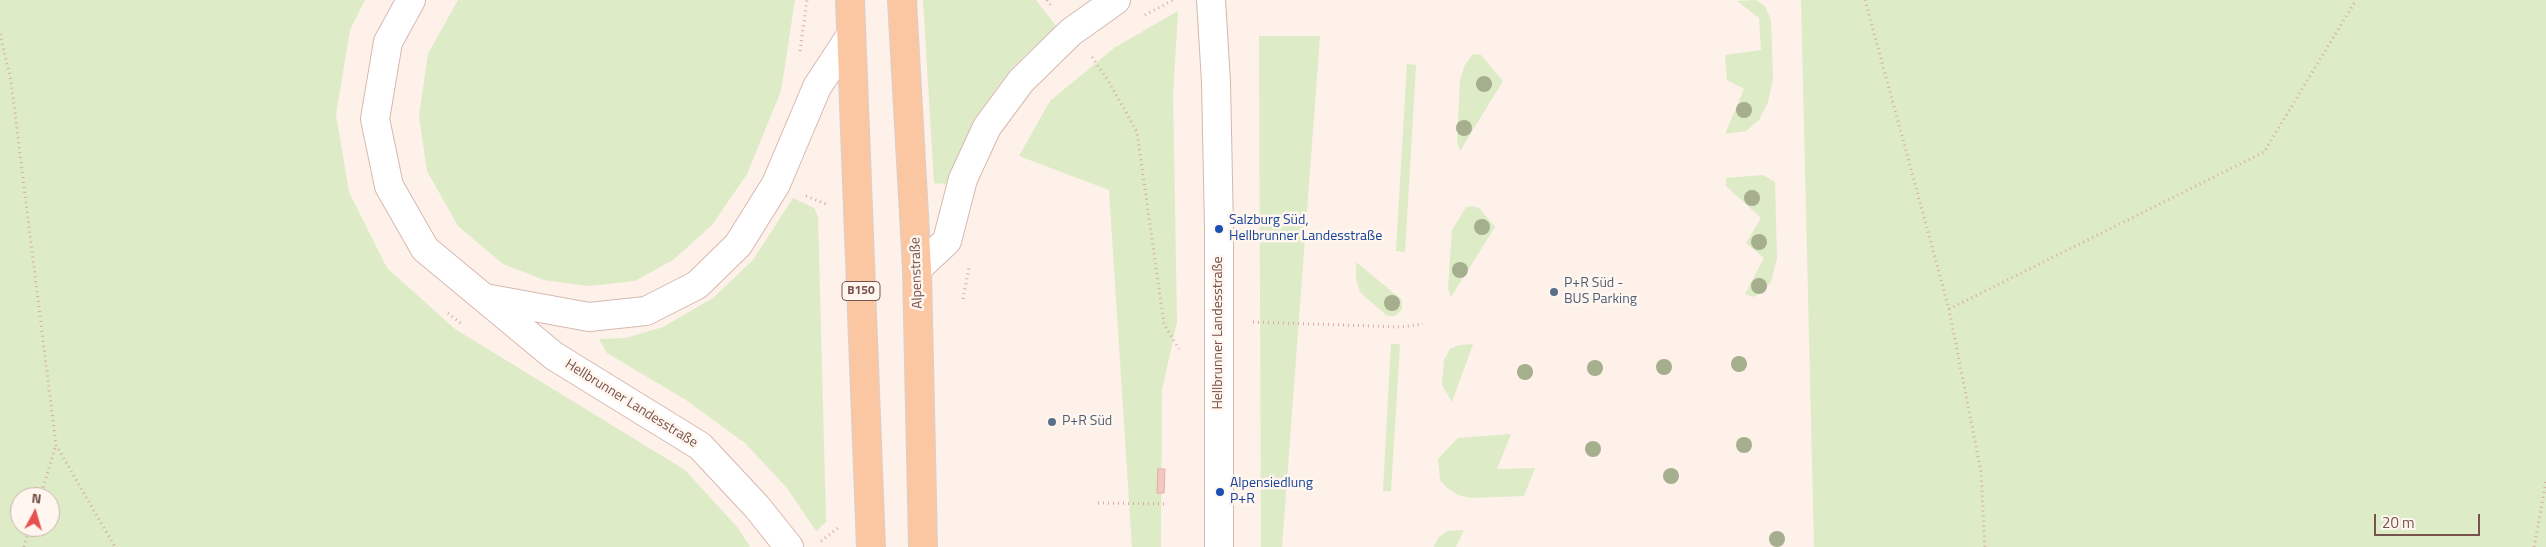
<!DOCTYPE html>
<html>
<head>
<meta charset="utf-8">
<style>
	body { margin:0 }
	#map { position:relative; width:2546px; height:547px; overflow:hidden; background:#fdf1e9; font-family:"Titillium Web",sans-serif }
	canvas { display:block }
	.north { position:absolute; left:10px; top:487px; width:50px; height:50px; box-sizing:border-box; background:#fff6ef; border:1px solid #c9b4ae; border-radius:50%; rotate:6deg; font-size:14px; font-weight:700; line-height:20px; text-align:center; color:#78524c }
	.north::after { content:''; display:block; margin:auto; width:18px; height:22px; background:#e6504f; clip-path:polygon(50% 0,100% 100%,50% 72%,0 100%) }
	.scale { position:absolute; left:2374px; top:514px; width:106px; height:22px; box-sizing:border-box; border:2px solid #78524c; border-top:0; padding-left:6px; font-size:15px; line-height:18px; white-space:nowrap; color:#78524c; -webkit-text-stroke:4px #fff6ef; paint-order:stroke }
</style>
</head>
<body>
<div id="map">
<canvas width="2546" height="547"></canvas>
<div class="north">N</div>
<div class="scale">20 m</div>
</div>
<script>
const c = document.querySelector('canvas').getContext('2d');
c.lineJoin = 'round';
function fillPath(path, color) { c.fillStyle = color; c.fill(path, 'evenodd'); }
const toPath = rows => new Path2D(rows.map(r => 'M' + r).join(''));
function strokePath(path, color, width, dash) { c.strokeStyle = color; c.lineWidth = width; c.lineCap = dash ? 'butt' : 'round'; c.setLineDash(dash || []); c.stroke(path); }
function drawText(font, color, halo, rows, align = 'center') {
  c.font = font + ' "Titillium Web",sans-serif'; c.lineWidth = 5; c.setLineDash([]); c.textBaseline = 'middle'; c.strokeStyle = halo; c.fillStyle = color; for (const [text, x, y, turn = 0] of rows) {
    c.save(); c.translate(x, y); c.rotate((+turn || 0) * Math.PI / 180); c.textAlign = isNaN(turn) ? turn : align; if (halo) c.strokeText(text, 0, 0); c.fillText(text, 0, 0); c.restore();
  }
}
const green = toPath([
	[0,0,365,0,350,30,336,115,349,192,387,268,455,329,685,470,738,528,750,547,0,547],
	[20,497,50,497,50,527,20,527],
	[458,0,795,0,781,91,747,174,712,225,673,260,635,281,589,286,544,280,503,264,458,226,427,171,419,116,428,54],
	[923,0,1036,0,1056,26,1010,70,974,119,946,184,934,183],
	[1756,0,1765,6,1771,20,1773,79,1768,102,1759,120,1746,131,1725,134,1744,89,1727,80,1725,55,1761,50,1759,18,1737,1],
	[1801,0,2546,0,2546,547,1814,547],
	[1178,11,1173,95,1177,322,1162,390,1161,547,1132,547,1109,190,1019,156,1050,101,1114,48],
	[1259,36,1320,36,1282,547,1261,547],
	[1473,54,1481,55,1503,81,1460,151,1457,141,1460,80,1465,65],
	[1407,64,1416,65,1405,252,1396,251],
	[1763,175,1775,182,1777,258,1771,282,1760,293,1753,297,1745,294,1764,258,1746,243,1761,218,1726,186,1726,178],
	[793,198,814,208,818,216,826,522,816,531,787,488,745,443,686,400,607,353,599,339,626,338,663,327,713,298,753,260],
	[1472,206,1479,208,1495,227,1451,297,1448,289,1452,230,1466,207],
	[1356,262,1402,300,1402,309,1395,316,1387,316,1360,292,1356,279],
	[1391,344,1400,344,1391,491,1383,491],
	[1473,344,1452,402,1442,385,1444,360,1450,349,1460,345],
	[1511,434,1497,469,1535,468,1524,496,1471,498,1458,495,1447,488,1440,480,1438,459,1458,438],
	[1464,530,1456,547,1434,547,1438,538,1447,531]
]);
const building = toPath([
	[1158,469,1165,469,1164,493,1157,493,1158,469]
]);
const path = toPath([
	[1047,0,1052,7],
	[1865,0,1949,309,1981,472,1985,547],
	[1145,15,1173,0],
	[0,34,11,81,56,445,115,547],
	[800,51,807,0],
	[1092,57,1109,82,1137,132,1164,324,1179,349],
	[806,196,826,204],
	[963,299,969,267],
	[1949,309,2264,152,2356,0],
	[448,313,463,325],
	[1253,322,1402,327,1423,324],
	[40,497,56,445],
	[1098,503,1168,504],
	[821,541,838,528],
	[24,547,30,527],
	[2534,547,2546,482]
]);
const tertiary = toPath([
	[1211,0,1216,82,1219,229,1219,547]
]);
const secondary = toPath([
	[411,0,388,42,375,119,389,186,425,249,554,356,700,446,757,507,789,547],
	[917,269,947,241,963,179,987,127,1021,81,1071,32,1116,0],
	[485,298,589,317,646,311,697,285,738,245,776,184,817,87,851,35]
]);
const primary = toPath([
	[850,0,871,547],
	[902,0,917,269,923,547]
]);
const trees = [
	[1484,84],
	[1744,110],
	[1464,128],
	[1752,198],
	[1482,227],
	[1759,242],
	[1460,270],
	[1759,286],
	[1392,303],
	[1739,364],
	[1664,367],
	[1595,368],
	[1525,372],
	[1744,445],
	[1593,449],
	[1671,476],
	[1777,539]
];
const markers = [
	[1219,229,5,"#1a4fb4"],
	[1554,292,5,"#5c6f8a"],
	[1052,422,5,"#5c6f8a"],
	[1220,492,5,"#1a4fb4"]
];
const shields = [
	[861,291,38]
];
const shieldNames = [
	["B150",861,291]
];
const transitNames = [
	["Salzburg Süd,",1229,221],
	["Hellbrunner Landesstraße",1229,237],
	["Alpensiedlung",1230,484],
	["P+R",1230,500]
];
const streetNames = [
	["Alpenstraße",917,273,-92],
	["Hellbrunner Landesstraße",1219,333,-90],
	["Hellbrunner Landesstraße",631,404,32]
];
const serviceNames = [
	["P+R Süd -",1564,284],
	["BUS Parking",1564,300],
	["P+R Süd",1062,422]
];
fillPath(green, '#ddebc6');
fillPath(building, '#f2c9c0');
strokePath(building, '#e5aca0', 1);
strokePath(tertiary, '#d2b9b0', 30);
strokePath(secondary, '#d7b9b1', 30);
strokePath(primary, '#d9cfcd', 30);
strokePath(path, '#d8aca3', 3, [1, 4]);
strokePath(tertiary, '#fff', 28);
strokePath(secondary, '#fff', 28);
strokePath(primary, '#fac7a2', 28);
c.fillStyle = '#a5ae8d';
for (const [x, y] of trees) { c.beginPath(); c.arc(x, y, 8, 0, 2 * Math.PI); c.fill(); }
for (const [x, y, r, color] of markers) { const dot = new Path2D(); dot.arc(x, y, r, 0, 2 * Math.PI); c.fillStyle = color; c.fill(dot); strokePath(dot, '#fff6ef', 2); }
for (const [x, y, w] of shields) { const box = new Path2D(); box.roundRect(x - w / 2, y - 9.5, w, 19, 4); c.fillStyle = '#fff6ef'; c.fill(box); strokePath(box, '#78524c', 1); }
drawText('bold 12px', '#78524c', null, shieldNames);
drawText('14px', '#164399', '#fff6ef', transitNames, 'left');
drawText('14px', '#78524c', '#fff6ef', streetNames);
drawText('14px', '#4e5e75', '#fff6ef', serviceNames, 'left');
</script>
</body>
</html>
